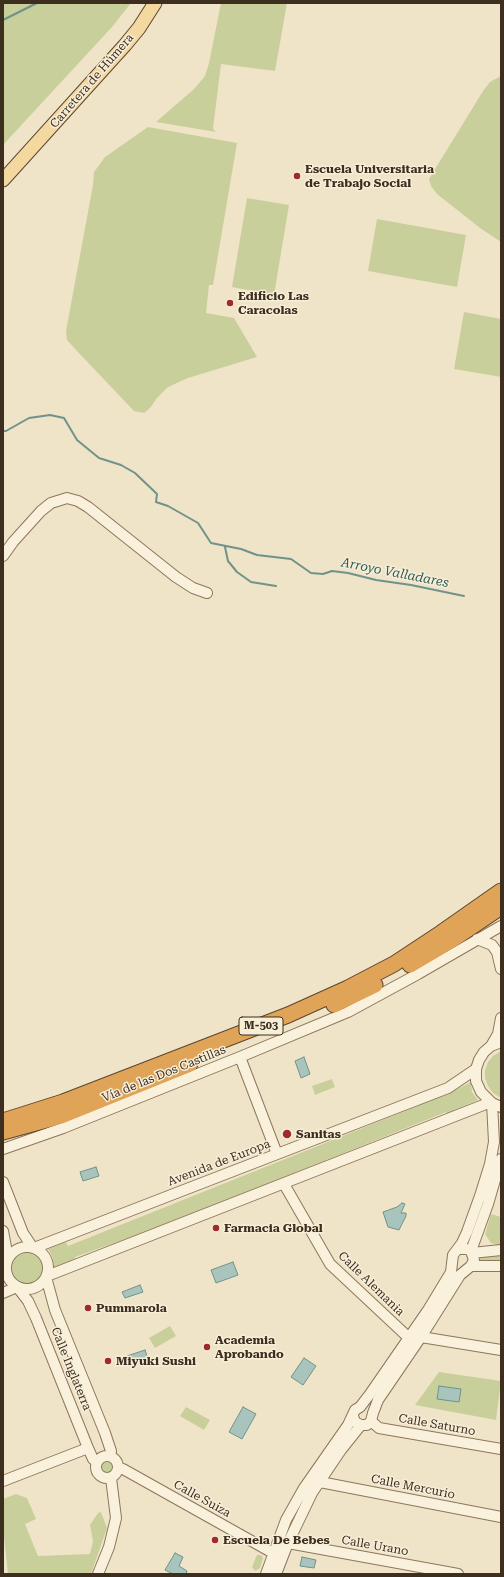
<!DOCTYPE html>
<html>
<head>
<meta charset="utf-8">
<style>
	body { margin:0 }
	#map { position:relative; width:504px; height:1577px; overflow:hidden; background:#f0e4c8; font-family:"Roboto Serif",serif }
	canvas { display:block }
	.frame { position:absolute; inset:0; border:4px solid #3d2e20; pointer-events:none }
</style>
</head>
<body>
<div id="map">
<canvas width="504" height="1577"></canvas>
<div class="frame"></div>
</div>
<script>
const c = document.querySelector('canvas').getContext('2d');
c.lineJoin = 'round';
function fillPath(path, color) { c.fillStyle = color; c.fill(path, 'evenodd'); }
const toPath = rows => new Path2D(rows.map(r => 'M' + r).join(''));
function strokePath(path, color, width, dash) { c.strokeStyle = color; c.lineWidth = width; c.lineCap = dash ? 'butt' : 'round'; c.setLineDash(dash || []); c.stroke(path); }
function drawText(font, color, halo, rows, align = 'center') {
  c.font = font + ' "Roboto Serif",serif'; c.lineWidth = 3; c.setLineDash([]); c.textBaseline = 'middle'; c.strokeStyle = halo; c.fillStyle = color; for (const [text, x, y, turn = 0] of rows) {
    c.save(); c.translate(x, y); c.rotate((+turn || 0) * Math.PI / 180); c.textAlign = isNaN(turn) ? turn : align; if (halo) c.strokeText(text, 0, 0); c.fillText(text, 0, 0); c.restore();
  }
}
const green = toPath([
	[3,3,131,3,112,27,3,145],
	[221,3,287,3,275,71,221,64,213,129,216,132,156,122,194,89,205,76,209,63],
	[501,76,501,242,480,228,437,194,431,186,429,179,483,91,490,82],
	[148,127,237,143,213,285,209,285,206,313,234,318,257,357,188,378,168,387,157,398,150,408,144,413,134,411,77,351,67,340,66,331,93,185,94,172,105,157],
	[247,198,289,205,274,295,232,287],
	[377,219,466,235,457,287,368,271],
	[464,312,501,319,501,377,454,369],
	[501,1051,501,1098,493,1093,488,1086,485,1078,485,1070,488,1062,493,1056],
	[332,1079,335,1087,315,1095,312,1086],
	[471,1082,472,1092,478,1100,454,1110,448,1115,446,1112,162,1226,75,1257,76,1261,54,1269,53,1258,48,1249,66,1242,68,1246,420,1105,420,1103,446,1095],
	[491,1214,501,1217,501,1246,491,1243,485,1234],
	[501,1253,501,1263,479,1262,480,1257],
	'12 1268a15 15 0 1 1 30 0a15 15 0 1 1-30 0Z',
	[170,1326,176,1336,155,1348,149,1338],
	[439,1372,501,1381,496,1420,415,1405],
	[186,1407,210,1420,204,1430,180,1416],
	'101.5 1467a5.5 5.5 0 1 1 11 0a5.5 5.5 0 1 1-11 0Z',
	[16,1494,27,1498,36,1519,25,1524,38,1556,90,1554,93,1541,90,1525,98,1513,101,1512,107,1528,91,1574,8,1574,3,1527,3,1499],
	[257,1555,261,1555,263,1558,260,1568,255,1571,252,1567,256,1557]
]);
const water = toPath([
	[304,1057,310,1074,301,1078,295,1061,304,1057],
	[96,1167,99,1176,83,1181,80,1172,96,1167],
	[402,1203,405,1204,401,1213,406,1213,406,1216,399,1230,388,1227,383,1212,397,1207,402,1203],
	[233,1262,238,1275,216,1283,211,1270,233,1262],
	[140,1285,143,1292,125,1298,122,1292,140,1285],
	[145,1350,148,1359,130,1365,127,1356,145,1350],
	[304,1358,316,1366,303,1385,291,1377,304,1358],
	[439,1386,461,1389,459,1402,437,1399,439,1386],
	[243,1407,256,1414,242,1439,229,1432,243,1407],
	[175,1553,183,1557,179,1566,187,1571,186,1574,173,1574,165,1570,175,1553],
	[302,1557,316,1560,314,1568,300,1566,302,1557]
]);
const stream = toPath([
	[3,20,37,3],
	[3,431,6,431,29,418,50,415,64,418,77,440,99,458,121,465,135,473,157,494,156,502,168,506,198,523,211,543,241,549,257,555,291,559,311,573,323,574,332,571,348,573,376,580,411,585,464,596],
	[225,547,228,561,237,572,251,582,276,586]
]);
const minor = toPath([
	[3,556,13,542,41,511,51,503,67,498,78,501,88,507,176,577,193,588,207,593],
	[477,939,492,945,497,952,501,969],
	[501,1042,491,1046,484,1052,479,1060,476,1069,476,1081,481,1092,492,1103,501,1107],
	[491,1046,498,1034,501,1018],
	[240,1057,277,1154],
	[3,1149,63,1128,240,1057,348,1012,418,974,501,926],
	[3,1182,23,1233,33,1248],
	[284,1184,330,1264,409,1338],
	[3,1231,8,1258],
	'6 1268a21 21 0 1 1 42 0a21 21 0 1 1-42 0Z',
	[34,1248,448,1088,476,1069],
	[471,1251,488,1204,501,1159],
	[472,1253,501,1250],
	[471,1266,501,1266],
	[47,1276,491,1102],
	[46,1277,55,1310,105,1433,111,1451,110,1456],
	[18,1288,28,1301,36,1318,88,1448,93,1459,97,1462],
	[3,1293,17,1287],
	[421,1337,501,1350],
	[353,1416,355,1422,361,1425,367,1425,371,1421,373,1413,378,1400,421,1337,460,1275,471,1266,474,1260,471,1251,467,1249,458,1249],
	[371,1421,379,1428,501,1449],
	'96 1467a11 11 0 1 1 22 0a11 11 0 1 1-22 0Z',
	[119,1468,123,1469,273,1553],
	[3,1481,88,1448],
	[320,1482,501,1517],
	[288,1543,458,1574],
	[98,1574,109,1547,116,1518,111,1478],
	[266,1574,286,1520,304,1488,348,1425,355,1410,360,1407,370,1394,428,1310,451,1272,453,1255,462,1243,467,1232,480,1196,490,1164,494,1142,492,1103],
	[276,1574,288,1543,312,1493,341,1450,361,1425]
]);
const major = toPath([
	[3,180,125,45,139,28,155,3]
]);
const highway = toPath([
	[410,965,452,940,501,907],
	[334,1005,375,985],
	[3,1121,63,1102,288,1015,348,988,394,964,441,933,501,891],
	[3,1132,61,1116,190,1064]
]);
const markers = [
	[297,176,4,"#9e2a2b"],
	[230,303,4,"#9e2a2b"],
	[287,1134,5,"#9e2a2b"],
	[216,1228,4,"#9e2a2b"],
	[88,1308,4,"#9e2a2b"],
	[207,1347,4,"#9e2a2b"],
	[108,1361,4,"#9e2a2b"],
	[215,1540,4,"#9e2a2b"]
];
const shields = [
	[261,1026,44]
];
const shieldNames = [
	["M-503",261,1026]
];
const streetNames = [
	["Carretera de Húmera",92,81,-49],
	["Vía de las Dos Castillas",164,1074,-22],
	["Avenida de Europa",219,1163,-21],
	["Calle Alemania",371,1284,44],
	["Calle Inglaterra",71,1369,68],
	["Calle Saturno",437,1425,10],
	["Calle Mercurio",413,1487,11],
	["Calle Suiza",202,1499,29],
	["Calle Urano",375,1546,10]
];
const poiNames = [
	["Escuela Universitaria",305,169],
	["de Trabajo Social",305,183],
	["Edificio Las",238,296],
	["Caracolas",238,310],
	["Sanitas",296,1134],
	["Farmacia Global",224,1228],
	["Pummarola",96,1308],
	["Academia",215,1340],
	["Aprobando",215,1354],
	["Miyuki Sushi",116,1361],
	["Escuela De Bebes",223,1540]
];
const waterNames = [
	["Arroyo Valladares",395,573,11]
];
fillPath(green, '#c9cf9b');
fillPath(water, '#a9c4bc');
strokePath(water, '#6f938a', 1);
strokePath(stream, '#6f938a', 2);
strokePath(minor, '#8d765c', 12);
strokePath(major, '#5b4430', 15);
strokePath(highway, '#5b4430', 17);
strokePath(minor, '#faf1dc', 10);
strokePath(major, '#f3d9a0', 13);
strokePath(highway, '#e0a458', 15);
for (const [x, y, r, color] of markers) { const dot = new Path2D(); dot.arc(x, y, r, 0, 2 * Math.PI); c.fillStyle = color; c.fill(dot); strokePath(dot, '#f7eed8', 1.5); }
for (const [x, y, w] of shields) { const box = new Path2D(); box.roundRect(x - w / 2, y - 9, w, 18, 3); c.fillStyle = '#f7eed8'; c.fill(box); strokePath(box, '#3d2e20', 1); }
drawText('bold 11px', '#3d2e20', null, shieldNames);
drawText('12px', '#3d2e20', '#f7eed8', streetNames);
drawText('bold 12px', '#3d2e20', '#f7eed8', poiNames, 'left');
drawText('italic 13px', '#2f5d5a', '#f7eed8', waterNames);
</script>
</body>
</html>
